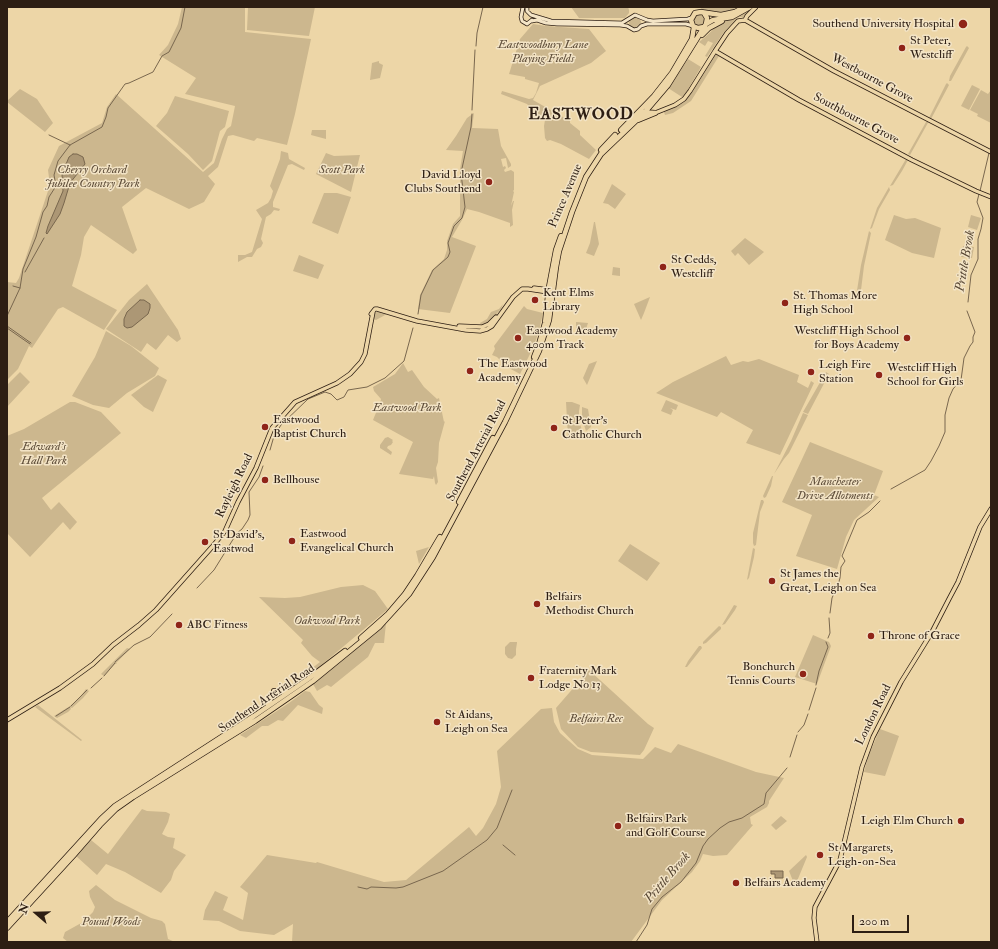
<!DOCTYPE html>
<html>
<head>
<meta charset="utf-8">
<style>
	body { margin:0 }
	#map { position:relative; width:998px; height:949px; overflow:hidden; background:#edd6a7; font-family:"IM FELL Double Pica",serif }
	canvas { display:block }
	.frame { position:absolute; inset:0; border:8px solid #2d1e13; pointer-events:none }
	.north { position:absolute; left:16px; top:893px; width:40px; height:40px; -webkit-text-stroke:3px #f3e4c6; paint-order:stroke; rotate:290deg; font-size:11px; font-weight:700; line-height:16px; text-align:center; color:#2d1e13 }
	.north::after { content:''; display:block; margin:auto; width:14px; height:18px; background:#2d1e13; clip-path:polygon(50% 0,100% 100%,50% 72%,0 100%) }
	.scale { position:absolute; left:852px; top:915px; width:57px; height:18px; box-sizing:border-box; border:2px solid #2d1e13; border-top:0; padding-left:5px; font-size:12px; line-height:14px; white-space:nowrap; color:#2d1e13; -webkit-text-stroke:3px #f3e4c6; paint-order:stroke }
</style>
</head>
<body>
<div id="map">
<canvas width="998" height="949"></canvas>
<div class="frame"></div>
<div class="north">N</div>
<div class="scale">200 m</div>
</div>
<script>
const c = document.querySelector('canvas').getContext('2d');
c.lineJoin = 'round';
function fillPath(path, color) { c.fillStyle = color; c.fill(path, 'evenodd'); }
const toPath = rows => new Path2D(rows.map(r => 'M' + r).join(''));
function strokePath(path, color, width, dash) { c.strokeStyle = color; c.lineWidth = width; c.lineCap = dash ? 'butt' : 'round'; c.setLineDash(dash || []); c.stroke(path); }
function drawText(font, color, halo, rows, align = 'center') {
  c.font = font + ' "IM FELL Double Pica",serif'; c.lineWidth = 3; c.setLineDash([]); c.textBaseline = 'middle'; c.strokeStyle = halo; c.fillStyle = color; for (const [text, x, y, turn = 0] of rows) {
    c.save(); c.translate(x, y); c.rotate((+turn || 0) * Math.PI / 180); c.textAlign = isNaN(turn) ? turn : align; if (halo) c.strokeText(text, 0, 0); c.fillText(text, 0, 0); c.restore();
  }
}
const green = toPath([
	[182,7,245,7,245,32,311,39,295,114,287,145,257,138,254,141,233,135,228,136,218,167,208,176,215,184,204,202,189,209,146,188,122,207,137,250,133,254,91,225,84,237,81,255,72,286,117,310,104,330,63,307,58,309,32,348,29,346,18,369,7,380,7,282,16,283,19,278,50,185,48,170,59,146,102,123,107,107,116,94,203,172,214,163,222,139,227,129,231,126,235,106,185,94,196,78,159,55,168,45,178,24],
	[248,7,315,7,309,36,247,30],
	[571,7,628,7,629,10,629,13,625,18,579,18],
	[700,7,738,7,732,10,720,12,710,11,701,9],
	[750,9,744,17,739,17,736,19,724,32,707,57,705,56,713,43,708,41,705,46,699,42,704,38,717,26,727,20,739,16],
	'693.5 20a5.5 5.5 0 1 1 11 0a5.5 5.5 0 1 1-11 0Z',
	'629 23a6 6 0 1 1 12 0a6 6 0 1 1-12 0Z',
	[533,24,546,26,589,29,606,51,591,63,540,86,533,100,570,121,570,123,580,131,580,135,596,150,589,159,561,144,550,140,547,141,545,138,544,126,545,120,541,115,538,116,527,104,501,94,502,91,529,99,533,98,536,93,539,83,525,79,525,77,509,74,520,39],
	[967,46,969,48,951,81,949,81,950,76,966,47],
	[715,54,719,56,691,101,673,113,665,115,664,112,665,110,678,105,689,96],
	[688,59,701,67,687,91,682,97,668,88],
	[379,61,379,63,383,65,380,78,370,80,372,63],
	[947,83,949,85,931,119,929,118,946,84],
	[972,85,980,89,969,110,961,106],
	[20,89,37,99,53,123,45,132,7,102,7,101],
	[981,90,988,94,991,90,991,123,977,116,978,114,970,110],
	[175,96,229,111,225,127,220,131,212,161,203,170,188,154,156,126,167,113],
	[474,113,472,128,498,129,501,146,511,164,511,166,508,168,506,158,501,159,503,167,505,166,506,168,504,170,505,172,511,170,514,172,514,190,513,191,514,192,511,206,513,201,514,201,512,210,513,225,510,227,510,223,479,212,467,209,462,220,452,237,476,246,450,313,418,309,420,295,432,270,444,259,447,250,447,241,453,224,460,216,460,169,463,151,446,150,456,136,467,118],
	[929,121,910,155,908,154,926,122],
	[312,130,326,130,326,139,311,135],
	[281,151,288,153,289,159,305,168,304,170,292,164,288,165,273,202,273,207,280,209,279,211,274,210,271,214,266,217,261,239,263,243,261,247,257,249,252,257,247,257,238,262,238,255,245,255,252,252,262,219,256,210,268,203,271,198,273,191,270,186,280,159],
	[326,153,334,156,360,155,351,192,316,174],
	[906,159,908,160,902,171,893,185,890,186],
	[612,184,626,194,615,209,608,204,603,203],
	[889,187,890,190,879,209,872,228,870,229,877,208],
	[324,193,337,193,351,197,338,234,312,223],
	[894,215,906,219,915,218,941,228,934,258,912,253,885,240],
	[971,215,981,218,977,230,968,227],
	[594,222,595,222,599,244,594,256,586,253,590,243],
	[869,231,871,233,864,266,860,298,858,299,856,297,861,265],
	[745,238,764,252,749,265,738,253,735,256,731,251],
	[963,246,974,247,972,258,961,257],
	[299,255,324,265,318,279,293,271],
	[613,267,620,268,620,276,612,275],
	[147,284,178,330,181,339,177,342,168,335,156,350,147,343,141,352,106,329,129,300],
	[650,297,644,313,641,320,634,304],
	[503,304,501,309,489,322,481,325,480,323,487,319,491,312,499,309],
	[524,306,527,309,543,313,539,331,533,348,520,374,507,367,497,357,492,355,495,349,494,346],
	[378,311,400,317,400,318,387,314,376,320,373,319,374,314],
	[576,322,588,323,584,335,579,335,576,333],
	[106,331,131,346,159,368,155,376,127,393,109,408,93,405,72,396,95,357],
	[726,356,731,365,743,361,748,362,759,359,799,375,797,382,808,388,811,381,814,383,780,455,746,443,753,430,721,412,717,417,656,393,673,382],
	[597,361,587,385,583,378,589,364],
	[403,363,408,372,412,370,424,387,437,399,439,398,444,422,445,421,439,443,438,462,436,468,438,482,436,485,435,483,434,476,433,479,399,474,413,442,373,420,380,403,381,399,374,391,373,387,395,374],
	[20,372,30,382,7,407,7,385],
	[826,372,829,374,808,414,803,412],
	[158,375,167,380,153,412,144,407,131,395],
	[666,400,678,405,676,410,670,408,673,410,671,415,661,411],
	[70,402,75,402,101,412,121,433,42,498,51,510,59,502,77,522,70,530,63,522,30,557,7,533,7,436,24,429],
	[566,402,572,402,580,405,579,411,579,421,583,433,579,436,568,437],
	[582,407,588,409,591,427,586,431,582,419],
	[803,413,808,415,789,453,784,459,783,458,784,459,774,474,791,441],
	[388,437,393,440,392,441,393,442,391,445,388,446,387,448,392,452,391,455,380,448,380,445,385,438],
	[810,442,883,471,874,495,879,497,878,498,854,520,846,537,837,569,796,556,812,515,782,502],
	[772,476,773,476,771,486,766,497,764,498,763,496],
	[761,500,763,500,764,502,760,512,756,545,754,546,753,543,753,533],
	[630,544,660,563,647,581,618,561],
	[429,547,419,564,416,551],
	[753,548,755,549,754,557,749,578,747,580],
	[363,585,375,591,388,609,319,667,297,683,296,686,290,690,284,691,285,689,320,662,312,656,301,643,303,640,259,597,285,598,300,597,341,587],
	[734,605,737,606,735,610,725,624,722,625],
	[386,623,384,643,375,643,368,657,331,687,327,685,317,691,313,684],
	[719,626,721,627,721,629,706,643,703,644,703,642],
	[813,635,829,642,831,646,817,684,795,677],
	[510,642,517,642,517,643,516,649,516,655,512,659,508,658,505,654,505,647],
	[699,646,701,646,702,648,687,667,685,667,688,661],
	[127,648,130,649,116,663,117,664,115,664,104,676,101,674],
	[589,670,648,724,654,728,644,750,640,755,591,752,578,747,561,729,556,708],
	[86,689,89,691,83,698,72,708,70,707,71,709,68,712,57,718,54,716,70,706,80,697],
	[305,691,310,692,319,705,323,708,322,714,298,705,283,721,278,720,268,726,262,726,246,738,240,735,289,703],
	[38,705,82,740,81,741,35,707],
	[552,708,554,722,560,733,578,749,592,755,643,759,655,747,671,753,678,744,756,772,784,778,769,801,769,803,767,807,750,817,751,824,753,825,727,855,713,856,703,854,700,861,692,872,662,900,631,942,292,942,293,924,274,935,240,931,219,921,203,920,205,910,215,891,228,897,223,910,243,920,248,893,240,887,267,855,316,863,317,862,384,882,406,880,469,827,476,836,483,828,496,804,501,787,497,751,541,709],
	[880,729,899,736,885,776,864,772,868,757],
	[142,809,147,811,166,812,170,814,168,822,162,834,168,837,175,838,173,848,186,855,174,871,171,880,161,893,125,872,106,864,97,875,76,856,91,840,108,854],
	[781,816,787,821,776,830,771,825],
	[806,855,807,857,795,886,789,871],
	[96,885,115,900,151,918,162,921,165,924,168,939,175,942,68,942,63,938,65,932,83,922,93,912,95,907,90,897,89,891]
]);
const water = toPath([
	[73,154,77,154,83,157,85,164,70,183,64,203,60,214,47,234,46,233,48,226,63,191,62,174,69,157,73,154],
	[140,300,144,300,150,304,150,308,148,314,132,327,127,328,124,326,124,319,127,312,140,300],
	[771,871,783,871,783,878,775,878,775,874,771,874,771,871]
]);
const stream = toPath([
	[476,46,477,33,483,7],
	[472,110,475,50],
	[49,135,70,145],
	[991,149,991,148],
	[980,191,989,153],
	[25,272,44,238],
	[13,286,20,288],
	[968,302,971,275,978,259,978,239,981,229,983,218,977,202,979,194],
	[418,314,421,295,433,270,448,257,450,252,448,243,454,226,462,218,465,207,461,173,471,127,472,114],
	[7,316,20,288,23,269,36,237,43,212,47,206,49,197,56,186,54,175,58,161,70,145,102,127,106,117,108,108,125,84,129,83,153,72,162,56,169,52,181,28,185,7],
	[7,326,31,343],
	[7,328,30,344],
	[270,450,274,436,281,425,308,399,325,392,331,394,337,400,344,397,348,390,367,387,385,378,404,361,413,328],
	[891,489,925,470,931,461,939,446,945,432,945,415,949,398,953,389,961,380,964,358,970,346,973,342,973,337,975,332,967,311],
	[838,585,840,578,841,567,845,561,842,556,857,520,869,512,880,501],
	[197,588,214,570,237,533,242,529,248,520,250,515,249,492,259,477,263,466],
	[830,613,832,598,836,589],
	[828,638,830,633,829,618],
	[115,662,134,645,150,637,172,614],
	[104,676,115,663],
	[816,685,819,671,828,647,826,642],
	[91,688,102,678],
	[71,706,87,690],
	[809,710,816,688],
	[56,716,70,707],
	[798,732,804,725,808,714],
	[790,757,797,735],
	[503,845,515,855],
	[358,887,367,889,371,887,396,888,403,887,443,871,487,840,497,828,512,790],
	[636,942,647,925,652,909,662,897,681,882,696,863,703,846,708,839,720,828,729,822,742,818,764,804,766,793,787,768]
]);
const secondary = toPath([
	[523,7,521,17,522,21,527,24,532,20],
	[527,7,527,11,531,15,551,21,622,23,635,15,647,20,653,21,688,19,691,18],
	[532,21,537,20,546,23,557,24,620,25,627,26,634,30,638,29,641,26,647,24,686,24,693,26]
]);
const primary = toPath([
	[745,20,834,71,991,152],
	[745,20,747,16,756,7],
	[715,51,799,100,912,160,976,191,991,197],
	[655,113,675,105,684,99,690,91,715,51,727,33,738,21,745,20],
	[534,288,550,290],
	[371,314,375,309,377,309,417,321,466,330,480,331,487,329,492,326,513,297,522,289,528,289,548,292],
	[459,326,482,327,489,324,496,317],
	[7,720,60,688,93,664,113,645,139,625,156,610,212,547,225,531,238,502,256,468,272,428,295,402,337,383,350,374,361,362,365,354,373,312],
	[817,942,814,918,815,907,840,860,862,767,873,737,901,682,932,632,949,599,958,582,980,527,991,509]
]);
const highway = toPath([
	[706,24,713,20,732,17,750,7],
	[704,27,698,28,693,26,691,20,695,13,701,12,721,15,735,12,744,7],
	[702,35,709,28,722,21],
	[643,112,655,113],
	[638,120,655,113],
	[621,130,654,96,672,73,692,39,694,27],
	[601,150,615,135],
	[534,357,539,344,545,323,549,287,556,250,561,236],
	[459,502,493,438],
	[361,638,388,614,405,594,417,576,440,537],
	[274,691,288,692],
	[268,704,273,694],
	[7,922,101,819,115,806,254,716,308,679,345,651],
	[7,928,73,856,100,825,116,809,133,797,255,721,313,681,379,627,409,594,433,557,505,422,539,351,549,320,556,267,559,251,572,212,586,177,601,154,645,112,668,85,706,24,707,18,704,13]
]);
const markers = [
	[963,24,5,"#8f2418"],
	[902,48,4,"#8f2418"],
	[489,182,4,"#8f2418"],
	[663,267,4,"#8f2418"],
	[535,300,4,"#8f2418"],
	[785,303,4,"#8f2418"],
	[518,338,4,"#8f2418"],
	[907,338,4,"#8f2418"],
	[470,371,4,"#8f2418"],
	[811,372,4,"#8f2418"],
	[879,375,4,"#8f2418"],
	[265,427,4,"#8f2418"],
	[554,428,4,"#8f2418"],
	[265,480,4,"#8f2418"],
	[292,541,4,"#8f2418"],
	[205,542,4,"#8f2418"],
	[772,581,4,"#8f2418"],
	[537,604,4,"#8f2418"],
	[179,625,4,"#8f2418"],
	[871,636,4,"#8f2418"],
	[803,674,4,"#8f2418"],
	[531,678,4,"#8f2418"],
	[437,722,4,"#8f2418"],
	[961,821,4,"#8f2418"],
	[618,826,4,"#8f2418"],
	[820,855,4,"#8f2418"],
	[736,883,4,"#8f2418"]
];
const poiNames = [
	["Southend University Hospital",954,24,"right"],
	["St Peter,",910,41],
	["Westcliff",910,55],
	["David Lloyd",481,175,"right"],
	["Clubs Southend",481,189,"right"],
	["St Cedds,",671,260],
	["Westcliff",671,274],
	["Kent Elms",543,293],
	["Library",543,307],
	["St. Thomas More",793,296],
	["High School",793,310],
	["Eastwood Academy",526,331],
	["400m Track",526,345],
	["Westcliff High School",899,331,"right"],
	["for Boys Academy",899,345,"right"],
	["The Eastwood",478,364],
	["Academy",478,378],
	["Leigh Fire",819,365],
	["Station",819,379],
	["Westcliff High",887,368],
	["School for Girls",887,382],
	["Eastwood",273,420],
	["Baptist Church",273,434],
	["St Peter's",562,421],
	["Catholic Church",562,435],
	["Bellhouse",273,480],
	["Eastwood",300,534],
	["Evangelical Church",300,548],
	["St David's,",213,535],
	["Eastwod",213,549],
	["St James the",780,574],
	["Great, Leigh on Sea",780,588],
	["Belfairs",545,597],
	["Methodist Church",545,611],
	["ABC Fitness",187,625],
	["Throne of Grace",879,636],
	["Bonchurch",795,667,"right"],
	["Tennis Courts",795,681,"right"],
	["Fraternity Mark",539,671],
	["Lodge No 13",539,685],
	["St Aidans,",445,715],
	["Leigh on Sea",445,729],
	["Belfairs Park",626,819],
	["and Golf Course",626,833],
	["Leigh Elm Church",953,821,"right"],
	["St Margarets,",828,848],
	["Leigh-on-Sea",828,862],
	["Belfairs Academy",744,883]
];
const parkNames = [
	["Eastwoodbury Lane",543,45],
	["Playing Fields",543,59],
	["Cherry Orchard",92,170],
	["Jubilee Country Park",92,184],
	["Scott Park",342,170],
	["Eastwood Park",407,408],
	["Edward's",44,447],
	["Hall Park",44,461],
	["Manchester",835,482],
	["Drive Allotments",835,496],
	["Oakwood Park",327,621],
	["Belfairs Rec",596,719],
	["Pound Woods",111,922]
];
const streetNames = [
	["Westbourne Grove",872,79,28],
	["Southbourne Grove",856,119,28],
	["Prince Avenue",566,196,-67],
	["Southend Arterial Road",477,451,-62],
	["Rayleigh Road",235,486,-64],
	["Southend Arterial Road",267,699,-34],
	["London Road",874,715,-64]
];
const waterNames = [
	["Prittle Brook",966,261,-80],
	["Prittle Brook",668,878,-49]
];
const districtNames = [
	["EASTWOOD",581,116]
];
fillPath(green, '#ccb78e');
fillPath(water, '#ac9775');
strokePath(water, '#79674e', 1);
strokePath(stream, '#79674e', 1);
strokePath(secondary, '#2d1e13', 4.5);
strokePath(primary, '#2d1e13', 5);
strokePath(highway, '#2d1e13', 6);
strokePath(secondary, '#f3e4c6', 3);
strokePath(primary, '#edd6a7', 3.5);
strokePath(highway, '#edd6a7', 4.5);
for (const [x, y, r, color] of markers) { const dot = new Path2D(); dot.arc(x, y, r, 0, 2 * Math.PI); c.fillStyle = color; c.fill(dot); strokePath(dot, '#f3e4c6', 1.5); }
drawText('12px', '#2d1e13', '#f3e4c6', poiNames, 'left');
drawText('italic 12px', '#5d4c38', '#f3e4c6', parkNames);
drawText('12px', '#2d1e13', '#f3e4c6', streetNames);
drawText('italic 13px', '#594835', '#f3e4c6', waterNames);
c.letterSpacing = '1px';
drawText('bold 16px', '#2d1e13', '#f3e4c6', districtNames);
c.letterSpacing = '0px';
</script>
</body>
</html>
